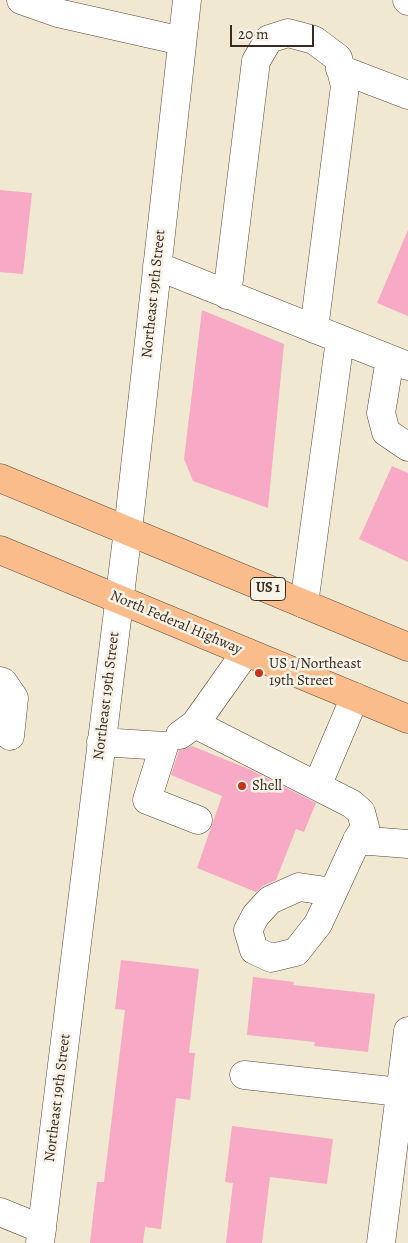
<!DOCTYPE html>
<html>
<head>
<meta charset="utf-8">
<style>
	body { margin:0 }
	#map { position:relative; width:408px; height:1243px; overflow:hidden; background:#f1e8d1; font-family:Alegreya,serif }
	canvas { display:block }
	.scale { position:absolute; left:230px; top:25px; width:84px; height:22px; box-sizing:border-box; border:2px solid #3b2a1e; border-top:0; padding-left:6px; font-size:15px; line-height:18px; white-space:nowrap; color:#3b2a1e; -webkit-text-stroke:4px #f7f3e8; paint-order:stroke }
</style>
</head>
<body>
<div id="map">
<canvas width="408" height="1243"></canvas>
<div class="scale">20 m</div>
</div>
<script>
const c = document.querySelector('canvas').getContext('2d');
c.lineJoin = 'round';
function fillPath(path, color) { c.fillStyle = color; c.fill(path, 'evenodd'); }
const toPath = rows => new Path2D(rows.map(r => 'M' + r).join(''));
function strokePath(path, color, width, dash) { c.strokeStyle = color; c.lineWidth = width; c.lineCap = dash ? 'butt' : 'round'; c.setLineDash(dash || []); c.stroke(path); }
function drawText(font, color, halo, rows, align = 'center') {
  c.font = font + ' Alegreya,serif'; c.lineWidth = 5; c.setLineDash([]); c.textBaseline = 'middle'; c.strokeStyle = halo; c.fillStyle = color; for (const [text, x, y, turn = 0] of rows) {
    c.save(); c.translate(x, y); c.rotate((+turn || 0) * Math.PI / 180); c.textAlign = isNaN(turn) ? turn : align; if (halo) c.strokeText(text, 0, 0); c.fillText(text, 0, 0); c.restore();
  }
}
const building = toPath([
	[0,190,32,193,23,274,0,272],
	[408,230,408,316,377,303],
	[202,310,284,344,268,508,193,481,184,459],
	[392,466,408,473,408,562,359,539],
	[192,746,251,770,316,803,304,832,296,829,276,880,263,886,256,892,197,868,222,796,171,775,179,750,182,750],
	[121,960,199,969,189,1053,195,1053,190,1100,176,1098,161,1229,145,1227,143,1243,90,1243,97,1182,104,1182,125,1010,115,1009],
	[253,977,294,982,293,985,375,994,368,1052,314,1046,315,1042,247,1035],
	[232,1126,333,1139,327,1184,270,1177,262,1243,226,1243,233,1183,225,1182]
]);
const minor = toPath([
	[21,0,58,13,182,41],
	[407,0,408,1],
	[340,69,408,95],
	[157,266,408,366],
	[227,295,256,61,269,39,288,33,314,40,338,58,345,86,314,329],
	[390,359,381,413,386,432,408,447],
	[304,604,340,340],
	[0,681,3,682,14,698,10,736],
	[195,724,352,804,361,812,365,827,357,840,333,892,318,924,296,952,271,958,254,950,248,930,256,915,270,900,299,887,333,892],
	[180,735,195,724,246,652],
	[101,742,164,746,147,800,198,820],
	[317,786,355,697],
	[357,840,408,844],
	[244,1075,400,1092],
	[0,1212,42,1229],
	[40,1243,128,530,187,0],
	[381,1243,408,1031]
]);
const major = toPath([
	[0,478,408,647],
	[0,550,408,719]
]);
const markers = [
	[259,673,5,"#c8321e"],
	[242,786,5,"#c8321e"]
];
const shields = [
	[268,589,35]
];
const shieldNames = [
	["US 1",268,589]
];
const streetNames = [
	["Northeast 19th Street",154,294,-84],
	["North Federal Highway",176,623,23],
	["Northeast 19th Street",107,696,-83],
	["Northeast 19th Street",58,1098,-83]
];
const poiNames = [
	["US 1/Northeast",269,664],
	["19th Street",269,681],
	["Shell",252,786]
];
fillPath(building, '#f7a9c5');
strokePath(minor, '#564639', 29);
strokePath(major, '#564639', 29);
strokePath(minor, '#fff', 28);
strokePath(major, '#fabc8b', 28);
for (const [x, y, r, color] of markers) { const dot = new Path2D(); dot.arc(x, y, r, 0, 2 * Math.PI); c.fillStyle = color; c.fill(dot); strokePath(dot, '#f7f3e8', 2); }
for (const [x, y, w] of shields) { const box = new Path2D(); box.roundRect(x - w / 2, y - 11.5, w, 23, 4); c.fillStyle = '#f7f3e8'; c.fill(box); strokePath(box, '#3b2a1e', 1); }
drawText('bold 14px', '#3b2a1e', null, shieldNames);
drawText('15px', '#3b2a1e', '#f7f3e8', streetNames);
drawText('15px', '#3b2a1e', '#f7f3e8', poiNames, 'left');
</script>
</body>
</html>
